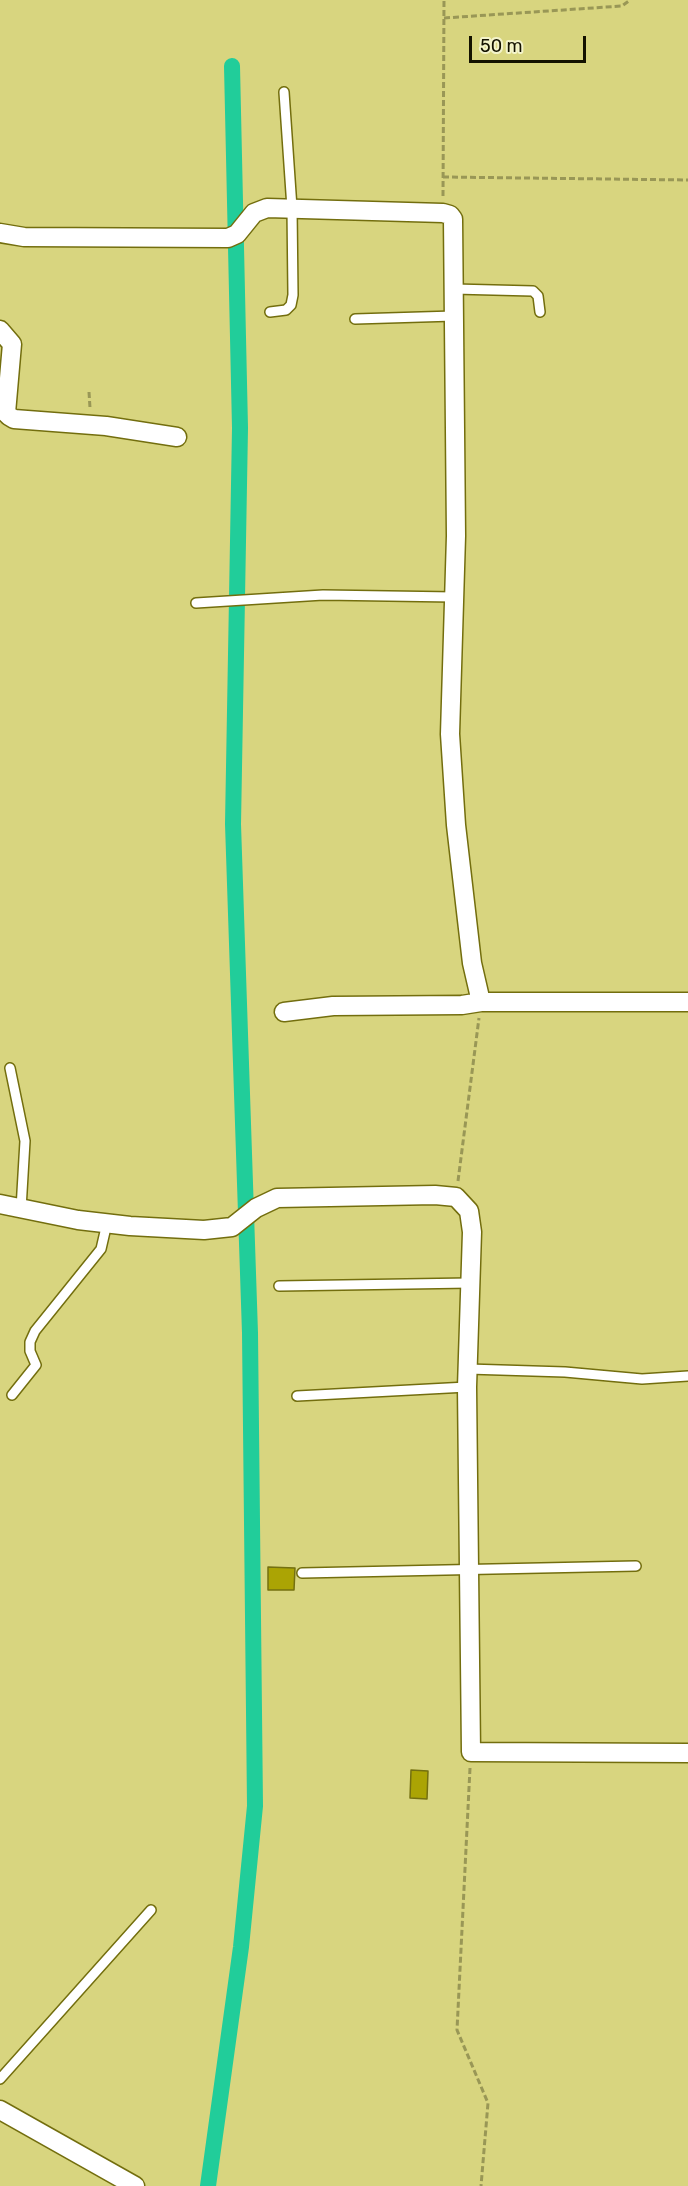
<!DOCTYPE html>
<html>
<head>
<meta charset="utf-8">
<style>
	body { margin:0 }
	#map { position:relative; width:688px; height:2186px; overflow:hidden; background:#d8d57f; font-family:Rubik,sans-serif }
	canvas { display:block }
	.scale { position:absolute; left:469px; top:36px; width:117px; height:27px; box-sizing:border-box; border:3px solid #141200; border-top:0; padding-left:8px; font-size:18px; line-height:21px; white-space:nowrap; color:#141200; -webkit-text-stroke:4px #f4f4ca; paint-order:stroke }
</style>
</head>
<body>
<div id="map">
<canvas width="688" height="2186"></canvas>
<div class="scale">50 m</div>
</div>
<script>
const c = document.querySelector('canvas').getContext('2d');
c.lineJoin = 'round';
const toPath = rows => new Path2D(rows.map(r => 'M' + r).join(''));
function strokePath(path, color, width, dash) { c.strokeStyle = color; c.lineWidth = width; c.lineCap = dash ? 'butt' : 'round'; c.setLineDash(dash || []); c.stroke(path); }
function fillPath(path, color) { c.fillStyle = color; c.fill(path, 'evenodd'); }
const canal = toPath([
	[208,2186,241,1947,255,1806,250,1333,233,824,240,428,232,66]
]);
const building = toPath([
	[268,1567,295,1568,294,1590,268,1590,268,1567],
	[411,1770,428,1771,427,1799,410,1798,411,1770]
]);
const path = toPath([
	[444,18,622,6,630,0],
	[443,177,688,180],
	[443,196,444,0],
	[89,392,90,408],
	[458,1181,479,1018],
	[470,1768,457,2030,488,2103,481,2186]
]);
const service = toPath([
	[454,289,533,291,538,296,540,312],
	[270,312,286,310,291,305,293,295,292,208,284,92],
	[355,319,454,316],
	[196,603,323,595,454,597],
	[10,1068,25,1141,21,1209],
	[279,1286,470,1283],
	[468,1369,565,1372,642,1379,688,1376],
	[12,1395,36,1365,30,1351,30,1342,35,1331,101,1249,107,1223],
	[297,1396,467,1387],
	[302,1573,636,1566],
	[0,2079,151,1910]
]);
const minor = toPath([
	[0,233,24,237,228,238,237,234,254,213,267,208,443,213,450,215,453,219,456,536,450,734,456,825,472,963,481,1002],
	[0,330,12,344,6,413,9,416,14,419,106,426,177,437],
	[284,1012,333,1006,462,1005,481,1002,688,1002],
	[0,1204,78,1220,130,1226,204,1230,232,1227,256,1208,277,1198,435,1195,456,1197,469,1211,472,1232,467,1387,471,1752,688,1753],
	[0,2110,135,2186]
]);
strokePath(canal, '#21cd9a', 16);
fillPath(building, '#aba404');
strokePath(building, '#747010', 1.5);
strokePath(service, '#736e0e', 12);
strokePath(minor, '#736e0e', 21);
strokePath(path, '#999756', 3, [6, 3]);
strokePath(service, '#fff', 9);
strokePath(minor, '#fff', 18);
</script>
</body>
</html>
